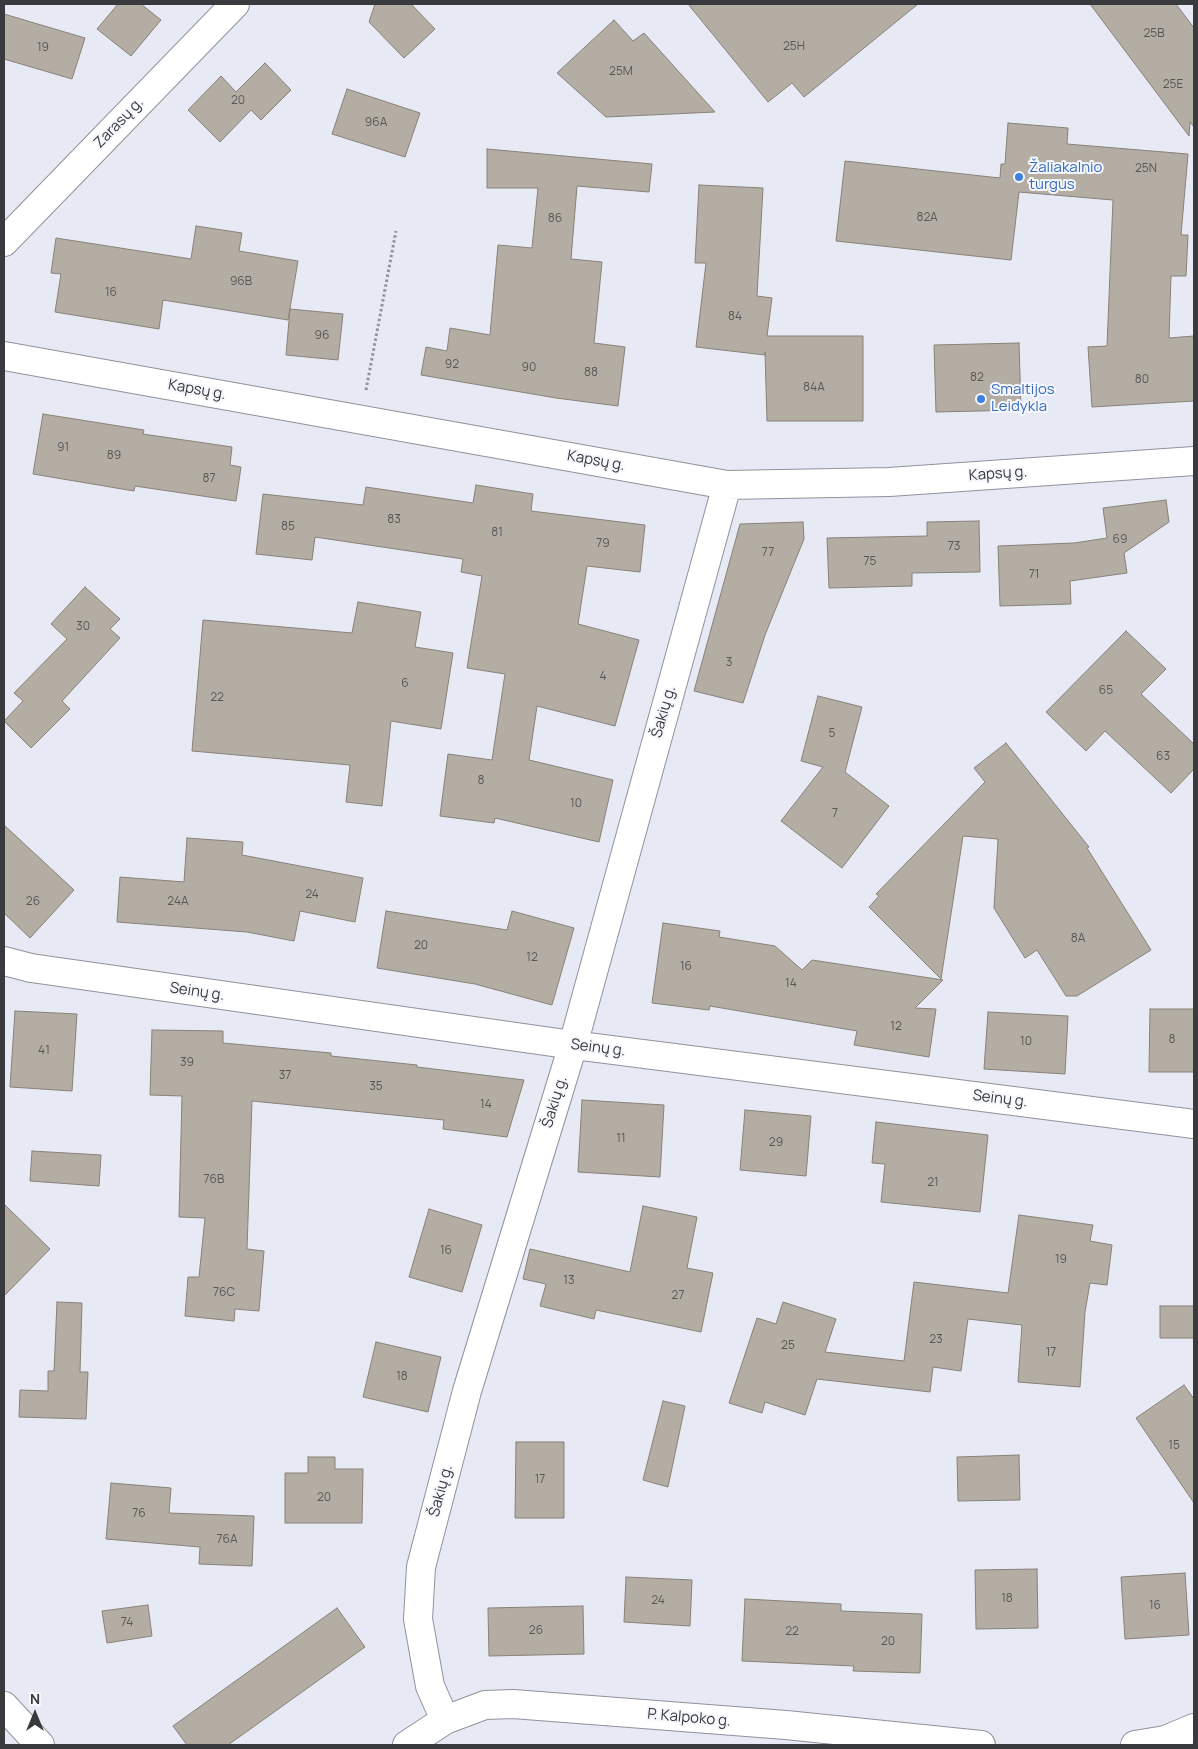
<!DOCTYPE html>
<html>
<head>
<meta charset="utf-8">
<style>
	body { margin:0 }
	#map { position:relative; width:1198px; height:1749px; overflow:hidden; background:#e7e9f4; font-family:Manrope,sans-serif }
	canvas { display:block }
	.frame { position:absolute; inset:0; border:5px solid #393a3e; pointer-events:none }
	.north { position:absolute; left:10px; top:1689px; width:50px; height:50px; -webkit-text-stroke:4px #f5f7fd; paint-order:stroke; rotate:0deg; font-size:14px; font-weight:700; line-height:20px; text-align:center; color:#393a3e }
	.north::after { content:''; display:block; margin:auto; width:18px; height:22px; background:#393a3e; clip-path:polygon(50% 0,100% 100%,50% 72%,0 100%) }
</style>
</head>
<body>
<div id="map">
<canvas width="1198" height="1749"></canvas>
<div class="frame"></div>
<div class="north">N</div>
</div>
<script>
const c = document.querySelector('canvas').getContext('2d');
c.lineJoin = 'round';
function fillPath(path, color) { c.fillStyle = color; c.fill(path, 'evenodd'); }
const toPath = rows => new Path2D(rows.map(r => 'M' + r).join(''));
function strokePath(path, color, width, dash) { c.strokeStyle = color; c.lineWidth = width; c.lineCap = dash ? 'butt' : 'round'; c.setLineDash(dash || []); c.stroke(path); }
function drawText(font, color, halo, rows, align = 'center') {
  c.font = font + ' Manrope,sans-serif'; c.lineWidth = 4; c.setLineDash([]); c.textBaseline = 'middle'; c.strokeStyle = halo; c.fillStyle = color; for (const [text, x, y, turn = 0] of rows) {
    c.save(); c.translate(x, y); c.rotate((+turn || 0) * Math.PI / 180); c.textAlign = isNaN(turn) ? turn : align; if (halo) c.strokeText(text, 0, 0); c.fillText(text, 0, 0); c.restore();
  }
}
const building = toPath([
	[118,4,141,4,161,20,131,56,97,29,118,4],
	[375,4,411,4,435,29,404,58,369,22,375,4],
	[688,4,918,4,804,97,792,83,768,102,688,4],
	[1090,4,1176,4,1194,28,1194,127,1190,122,1189,136,1090,4],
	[4,14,85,38,72,79,4,59,4,14],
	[614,20,633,41,644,33,715,112,606,117,557,73,614,20],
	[265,63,291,90,261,120,251,110,220,142,188,110,221,76,236,92,265,63],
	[347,89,420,113,405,157,332,134,347,89],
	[1008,123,1068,128,1067,144,1188,154,1181,235,1188,235,1186,276,1171,276,1169,338,1194,336,1194,401,1092,407,1088,347,1107,346,1113,200,1019,192,1011,260,836,241,845,161,1000,178,1001,164,1005,164,1008,123],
	[487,149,652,164,649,192,577,186,571,259,602,262,594,343,625,347,618,406,556,398,421,375,426,347,447,351,450,328,490,335,498,245,532,248,538,188,487,188,487,149],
	[699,185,763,188,757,296,772,298,767,336,863,336,863,421,767,421,765,352,765,355,696,347,706,263,695,263,699,185],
	[196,226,242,233,239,251,298,261,288,320,163,300,159,329,55,312,61,274,51,273,56,238,191,259,196,226],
	[290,309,343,314,338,360,286,355,290,309],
	[1019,343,1021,410,936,412,934,345,1019,343],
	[43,414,144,430,143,434,232,447,230,465,241,467,236,501,135,486,134,491,33,474,43,414],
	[476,485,533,494,531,511,645,525,640,572,587,566,578,624,639,640,615,726,537,706,529,760,613,780,599,842,495,818,494,823,440,816,448,754,492,760,505,674,467,668,482,576,461,572,463,559,315,537,312,560,256,554,263,494,363,505,366,487,473,503,476,485],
	[1166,500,1169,522,1124,553,1127,573,1070,581,1071,604,1000,606,998,546,1074,543,1107,538,1103,508,1166,500],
	[979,521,980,572,912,573,912,586,829,588,827,538,927,536,927,522,979,521],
	[803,522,804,539,765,635,743,703,694,691,740,524,803,522],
	[85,587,120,619,110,629,120,638,62,701,70,709,31,748,4,721,23,701,14,693,67,639,51,624,85,587],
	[358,602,421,612,415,647,453,653,441,729,391,721,382,806,346,802,350,765,192,751,203,620,352,633,358,602],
	[1126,631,1166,669,1141,694,1194,744,1194,769,1171,793,1105,731,1086,751,1046,712,1126,631],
	[818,696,862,707,845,772,889,806,842,868,781,821,823,767,801,761,818,696],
	[1006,743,1089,847,1087,848,1151,950,1077,996,1066,996,1037,950,1025,958,994,908,998,839,963,836,941,979,869,907,879,896,876,894,985,782,974,768,1006,743],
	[4,825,74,890,30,938,4,913,4,825],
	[187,838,243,842,242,855,363,878,355,922,300,911,294,941,247,932,117,922,120,877,184,882,187,838],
	[386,911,507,930,512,911,574,928,552,1005,475,984,377,968,386,911],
	[663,923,720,931,719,937,775,946,802,970,812,960,943,980,915,1008,936,1009,929,1057,854,1045,857,1031,710,1006,709,1010,652,1003,663,923],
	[1150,1009,1194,1009,1194,1072,1149,1072,1150,1009],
	[15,1011,77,1014,72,1091,10,1087,15,1011],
	[988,1012,1068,1016,1065,1074,984,1069,988,1012],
	[152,1030,223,1031,223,1043,331,1053,331,1056,417,1065,417,1067,524,1080,507,1137,443,1129,444,1120,252,1101,247,1249,264,1251,259,1311,235,1309,234,1321,185,1316,188,1277,199,1277,205,1218,179,1217,182,1096,150,1095,152,1030],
	[582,1100,664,1105,660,1177,578,1172,582,1100],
	[745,1110,811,1116,806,1176,740,1170,745,1110],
	[876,1122,988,1135,980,1212,881,1202,885,1164,872,1163,876,1122],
	[32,1151,101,1155,99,1186,30,1181,32,1151],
	[4,1204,50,1249,4,1296,4,1204],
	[643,1206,697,1217,687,1268,713,1273,701,1332,596,1310,594,1319,540,1306,546,1284,523,1279,530,1249,630,1272,643,1206],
	[429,1209,482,1225,462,1292,409,1277,429,1209],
	[1019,1215,1093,1225,1090,1241,1112,1245,1107,1285,1090,1283,1085,1312,1080,1387,1018,1382,1022,1325,968,1319,961,1371,933,1367,930,1392,817,1379,805,1415,765,1402,762,1413,729,1403,757,1318,776,1324,783,1302,836,1319,825,1352,904,1361,914,1282,1008,1293,1019,1215],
	[57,1302,82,1303,80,1372,88,1372,86,1419,19,1417,20,1390,48,1391,48,1371,54,1371,57,1302],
	[1160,1306,1194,1306,1194,1338,1160,1338,1160,1306],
	[376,1342,441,1357,428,1412,363,1397,376,1342],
	[1184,1385,1194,1399,1194,1503,1136,1418,1184,1385],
	[663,1401,685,1406,668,1487,643,1480,663,1401],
	[516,1442,564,1442,564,1518,515,1518,516,1442],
	[1019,1455,1020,1500,958,1501,957,1457,1019,1455],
	[308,1457,335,1457,335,1469,363,1469,362,1523,285,1523,285,1473,308,1473,308,1457],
	[111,1483,171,1488,169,1513,254,1516,252,1566,199,1564,200,1547,106,1539,111,1483],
	[1037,1569,1038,1628,976,1629,975,1570,1037,1569],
	[1185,1573,1189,1635,1125,1639,1121,1577,1185,1573],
	[626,1577,692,1580,690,1626,624,1622,626,1577],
	[745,1599,841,1604,841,1611,922,1614,920,1673,853,1671,854,1666,742,1661,745,1599],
	[148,1605,152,1636,107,1643,102,1611,148,1605],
	[583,1606,584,1654,489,1656,488,1608,583,1606],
	[337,1608,365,1647,228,1745,187,1745,173,1726,337,1608]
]);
const path = toPath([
	[366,390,396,231]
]);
const minor = toPath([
	[4,242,235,4],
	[4,356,727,485,889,482,1194,461],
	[4,961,31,968,573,1045,1194,1124],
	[4,1706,40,1745],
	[445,1720,430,1686,418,1619,421,1567,467,1391,573,1045,727,485],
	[407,1745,445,1720,485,1705,513,1704,786,1725,981,1745],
	[1135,1745,1165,1740,1194,1728]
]);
const markers = [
	[1019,177,5,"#3f7fe0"],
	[981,399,5,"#3f7fe0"]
];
const numberNames = [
	["25B",1154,34],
	["25H",794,47],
	["19",43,48],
	["25M",621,72],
	["25E",1173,85],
	["20",238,101],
	["96A",376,123],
	["25N",1146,169],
	["82A",927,218],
	["86",555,219],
	["96B",241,282],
	["16",111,293],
	["84",735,317],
	["96",322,336],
	["92",452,365],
	["90",529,368],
	["88",591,373],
	["82",977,378],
	["80",1142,380],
	["84A",814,388],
	["91",63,448],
	["89",114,456],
	["87",209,479],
	["83",394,520],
	["85",288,527],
	["81",497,533],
	["69",1120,540],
	["79",603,544],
	["73",954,547],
	["77",768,553],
	["75",870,562],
	["71",1034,575],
	["30",83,627],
	["3",729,663],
	["4",603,677],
	["6",405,684],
	["65",1106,691],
	["22",217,698],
	["5",832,734],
	["63",1163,757],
	["8",481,781],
	["10",576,804],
	["7",835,814],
	["24",312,895],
	["26",33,902],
	["24A",178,902],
	["8A",1078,939],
	["20",421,946],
	["12",532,958],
	["16",686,967],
	["14",791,984],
	["12",896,1027],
	["8",1172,1040],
	["10",1026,1042],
	["41",44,1051],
	["39",187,1063],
	["37",285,1076],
	["35",376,1087],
	["14",486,1105],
	["11",621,1139],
	["29",776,1143],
	["76B",214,1180],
	["21",933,1183],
	["16",446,1251],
	["19",1061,1260],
	["13",569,1281],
	["76C",224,1293],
	["27",678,1296],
	["23",936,1340],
	["25",788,1346],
	["17",1051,1353],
	["18",402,1377],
	["15",1174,1446],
	["17",540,1480],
	["20",324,1498],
	["76",139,1514],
	["76A",227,1540],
	["18",1007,1599],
	["24",658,1601],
	["16",1155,1606],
	["74",127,1623],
	["26",536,1631],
	["22",792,1632],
	["20",888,1642]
];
const streetNames = [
	["Zarasų g.",119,123,-46],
	["Kapsų g.",197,390,10],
	["Kapsų g.",596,461,10],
	["Kapsų g.",998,474,-4],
	["Šakių g.",664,712,-74],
	["Seinų g.",197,992,8],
	["Seinų g.",598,1048,7],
	["Seinų g.",1000,1099,7],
	["Šakių g.",555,1102,-73],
	["Šakių g.",441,1491,-75],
	["P. Kalpoko g.",689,1718,5]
];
const shopNames = [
	["Žaliakalnio",1029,168],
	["turgus",1029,185],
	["Smaltijos",991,390],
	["Leidykla",991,407]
];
fillPath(building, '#b4ada4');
strokePath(building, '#878178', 1);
strokePath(minor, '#90929c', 30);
strokePath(path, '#91929a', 3, [2.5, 2.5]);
strokePath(minor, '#fff', 28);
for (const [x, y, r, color] of markers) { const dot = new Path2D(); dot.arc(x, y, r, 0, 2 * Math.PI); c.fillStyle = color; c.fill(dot); strokePath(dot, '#f5f7fd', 2); }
drawText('12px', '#585758', null, numberNames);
drawText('15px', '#393a3e', '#f5f7fd', streetNames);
drawText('15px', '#366cbe', '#f5f7fd', shopNames, 'left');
</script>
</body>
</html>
